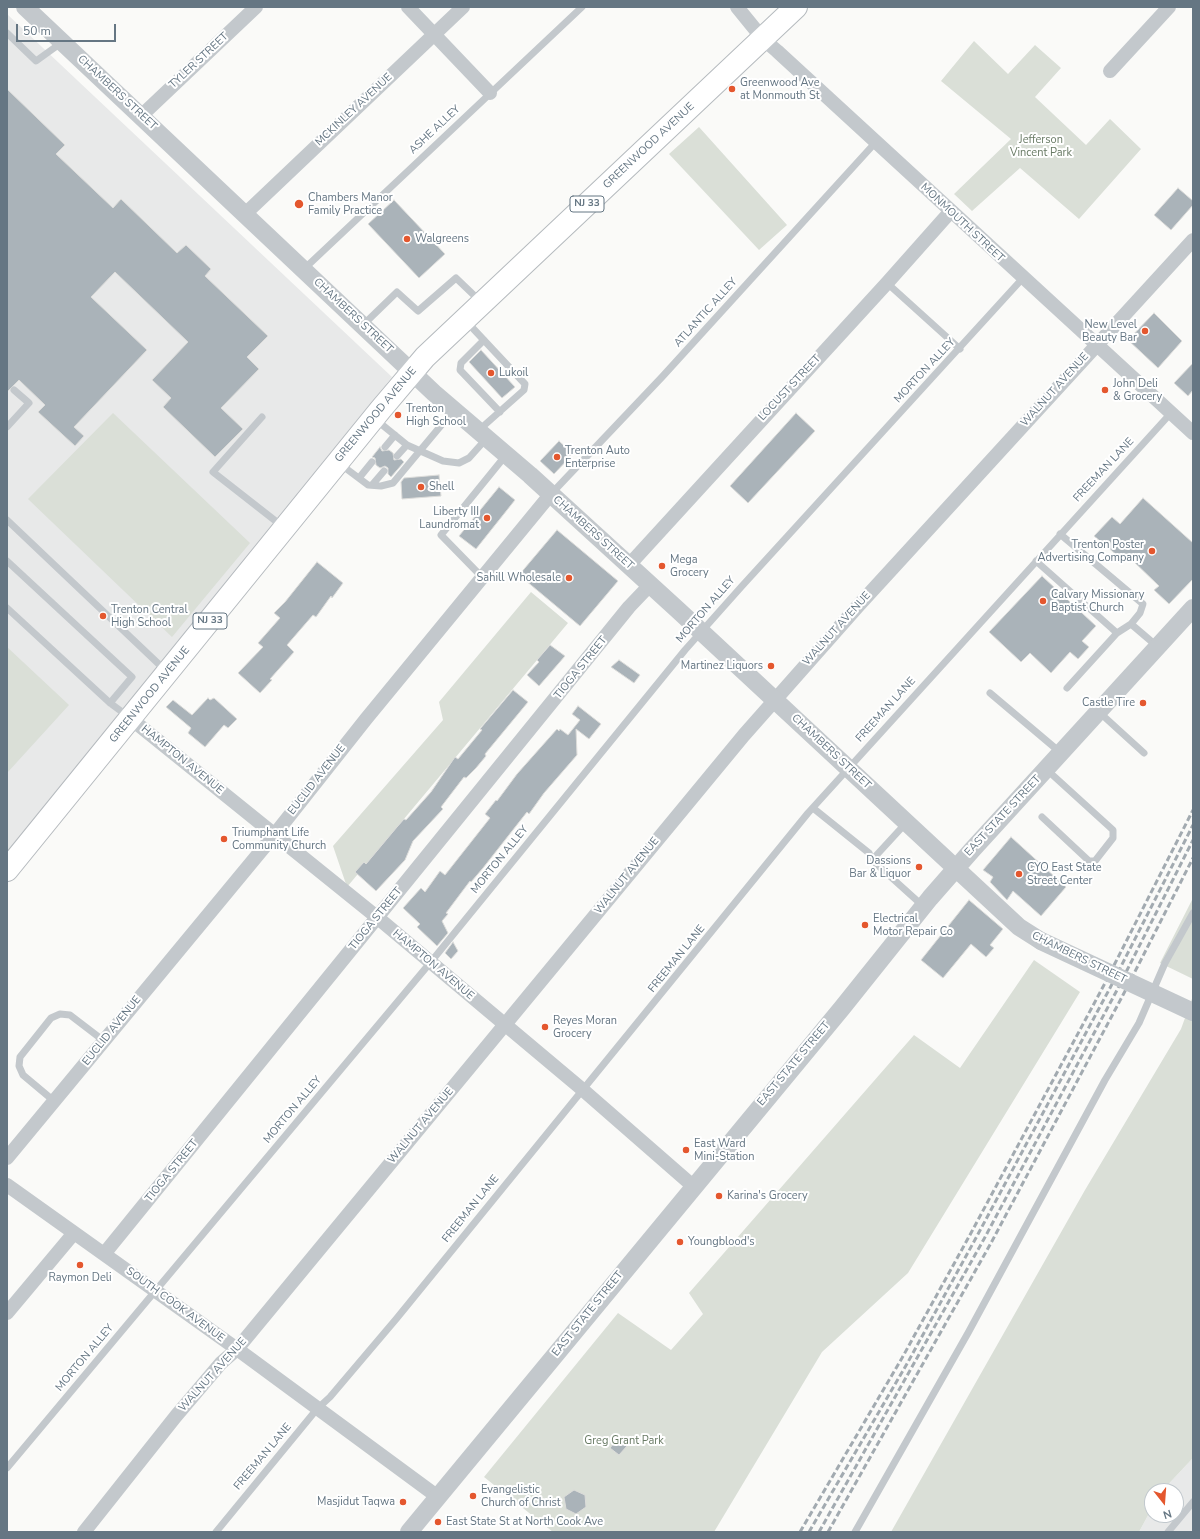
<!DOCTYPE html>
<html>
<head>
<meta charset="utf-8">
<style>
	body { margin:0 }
	#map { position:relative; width:1200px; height:1539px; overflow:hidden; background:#fafaf8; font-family:"Nunito Sans",sans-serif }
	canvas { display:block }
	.frame { position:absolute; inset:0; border:8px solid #657683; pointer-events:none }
	.north { position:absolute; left:1144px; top:1483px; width:40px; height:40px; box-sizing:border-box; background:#fff; border:1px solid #c1c8cd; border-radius:50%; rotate:163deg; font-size:11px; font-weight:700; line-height:16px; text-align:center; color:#657683 }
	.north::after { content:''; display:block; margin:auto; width:14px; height:18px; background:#e4572e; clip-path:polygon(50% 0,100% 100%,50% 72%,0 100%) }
	.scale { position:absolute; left:16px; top:24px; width:100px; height:18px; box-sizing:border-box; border:2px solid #657683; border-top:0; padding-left:5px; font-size:12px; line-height:14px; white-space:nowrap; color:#657683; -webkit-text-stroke:3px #fff; paint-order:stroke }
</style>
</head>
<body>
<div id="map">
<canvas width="1200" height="1539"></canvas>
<div class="frame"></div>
<div class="north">N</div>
<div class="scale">50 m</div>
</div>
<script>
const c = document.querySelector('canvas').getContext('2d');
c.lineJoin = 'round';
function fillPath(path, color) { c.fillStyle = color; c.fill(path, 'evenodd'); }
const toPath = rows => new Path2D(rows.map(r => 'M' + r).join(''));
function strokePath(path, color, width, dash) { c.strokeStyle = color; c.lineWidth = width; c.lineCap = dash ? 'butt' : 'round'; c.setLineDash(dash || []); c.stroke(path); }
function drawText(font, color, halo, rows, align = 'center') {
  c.font = font + ' "Nunito Sans",sans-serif'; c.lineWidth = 4; c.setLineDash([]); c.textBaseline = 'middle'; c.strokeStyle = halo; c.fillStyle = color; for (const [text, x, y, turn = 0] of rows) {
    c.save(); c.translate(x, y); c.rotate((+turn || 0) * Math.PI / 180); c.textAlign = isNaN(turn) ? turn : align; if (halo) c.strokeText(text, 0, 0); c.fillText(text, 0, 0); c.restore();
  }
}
const built = toPath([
	[7,14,392,377,7,854],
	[1193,1458,1193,1532,1139,1532,1152,1508,1152,1515,1176,1515,1176,1491,1162,1491]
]);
const green = toPath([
	[974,41,1008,74,1035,45,1061,68,1035,97,1086,145,1110,119,1141,149,1079,219,1020,168,972,211,954,194,1011,139,941,81],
	[699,127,787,225,759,250,669,154],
	[113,413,250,543,172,637,28,499],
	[531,592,568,623,347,887,333,846,443,720,439,702],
	[7,647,69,705,7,773],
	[1193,898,1193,979,1160,963],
	[1034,960,1080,992,908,1273,822,1352,714,1532,553,1532,484,1477,618,1313,671,1350,703,1314,689,1293,914,1035,960,1068],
	[1193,996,1193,1458,1162,1491,1152,1491,1152,1508,1139,1532,891,1532,1085,1190,1181,1029]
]);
const building = toPath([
	[7,89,65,145,56,154,113,208,121,199,177,253,186,245,211,269,205,276,268,336,247,357,259,369,221,408,243,429,215,457,163,407,171,398,152,380,188,342,115,272,91,297,147,350,74,427,84,436,75,446,38,412,45,405,19,380,7,392,7,89],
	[1178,188,1193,201,1193,205,1171,230,1154,215,1178,188],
	[394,200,445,254,419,278,368,224,394,200],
	[1154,313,1182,341,1158,368,1128,340,1154,313],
	[481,350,515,387,502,398,469,362,481,350],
	[1193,363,1193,390,1188,396,1174,383,1193,363],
	[796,413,815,431,748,503,730,486,796,413],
	[559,441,573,454,554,474,540,461,559,441],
	[380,447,382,451,389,450,393,453,394,460,401,459,404,462,391,477,388,474,388,468,385,466,380,468,376,465,375,458,372,457,380,447],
	[439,475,441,496,402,499,401,482,404,478,439,475],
	[499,487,515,500,476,549,459,536,499,487],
	[1143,498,1193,543,1193,579,1169,604,1154,590,1159,586,1130,558,1124,561,1094,536,1112,517,1120,524,1143,498],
	[557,530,618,581,580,626,519,575,557,530],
	[317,562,343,583,332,598,331,596,316,617,313,615,287,645,294,652,270,679,272,680,260,693,238,673,263,647,258,643,280,618,274,613,285,602,317,562],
	[1042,576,1096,626,1082,641,1089,647,1078,659,1070,652,1051,673,1030,653,1021,662,989,632,1042,576],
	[550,645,565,656,539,686,527,675,539,662,537,660,550,645],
	[619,660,640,675,634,683,611,667,619,660],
	[513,690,528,702,485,754,486,756,476,768,466,778,464,777,441,807,443,809,413,841,405,860,376,891,355,872,364,862,366,864,397,827,404,819,406,820,431,792,455,757,458,759,482,730,480,729,513,690],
	[208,698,210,700,214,698,237,719,228,728,224,725,205,747,188,733,191,728,166,707,173,700,192,715,208,698],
	[578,706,601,724,589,739,576,729,577,755,544,793,529,814,527,812,483,868,471,882,470,881,446,913,448,914,442,921,448,933,437,946,417,927,420,924,403,908,421,888,425,892,440,871,445,875,490,818,485,814,496,800,497,801,517,774,557,729,559,731,560,729,568,735,580,720,572,714,578,706],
	[1011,837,1066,887,1041,916,1013,891,1007,900,990,882,993,877,983,870,1011,837],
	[969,900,1003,929,990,945,994,948,986,957,971,944,943,978,921,960,969,900],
	[453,942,458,951,451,959,445,953,453,942],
	[618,1438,627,1446,619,1455,610,1448,618,1438],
	[574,1490,585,1495,586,1507,576,1514,566,1509,564,1497,574,1490]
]);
const service = toPath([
	[7,33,36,61,61,43],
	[304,269,582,7],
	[887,283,960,349],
	[466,321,525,384,524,390,479,430],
	[363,325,397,292,418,311,456,278,480,301],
	[484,340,461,363,460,370,500,412],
	[262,417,213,472,282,526],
	[375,419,407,445,443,461,459,463,469,458,486,439],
	[7,427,29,403,14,390],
	[385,447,395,435],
	[397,456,407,445],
	[340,464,368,485,381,486,393,483,454,410],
	[359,478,372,462],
	[372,485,384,471],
	[551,494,662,377,875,143],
	[7,520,165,670],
	[1060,534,1143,604,1140,613,1131,624,1117,633,1067,688],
	[7,561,132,677,110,703],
	[1036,561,1117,633],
	[482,577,441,535,506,455],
	[7,608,110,703,129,717],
	[1131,624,1158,647],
	[990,693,1061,753],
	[1099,712,1144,753],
	[813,808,869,853,872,860,923,906],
	[1042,817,1089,861,1095,861,1113,838,1113,830,1046,769],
	[872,860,906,823],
	[54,1101,23,1075,19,1066,20,1057,51,1018,60,1014,70,1015,104,1041],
	[7,1468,430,963,685,650,742,586,1023,278],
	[216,1532,317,1409,330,1397,397,1318,808,813,1171,413],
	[855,1532,968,1333,1105,1080,1139,1023,1165,963,1193,913],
	[1168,1532,1193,1502]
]);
const minor = toPath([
	[408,7,490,93],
	[737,7,763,39,777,51,1193,433],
	[1110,71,1169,7],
	[141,116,256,7],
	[245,214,463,7],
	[629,565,887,283,951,211],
	[130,718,378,918,583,1090,693,1186],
	[7,1158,275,834,366,719,550,495],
	[7,1185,237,1349,438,1497],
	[104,1254,629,607,650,585],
	[7,1313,74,1233],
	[84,1532,176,1416,221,1363,237,1349,744,735,858,606,1193,240]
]);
const tertiary = toPath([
	[25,7,434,393,530,475,679,611,1019,927,1041,941],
	[409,1532,842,1008,930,898,972,850,1193,608]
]);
const primary = toPath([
	[7,870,381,409,425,357,796,7]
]);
const rail = toPath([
	[800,1532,902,1358,971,1233,1104,985,1193,810],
	[809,1532,908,1362,977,1236,1110,988,1193,825],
	[819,1532,984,1239,1116,992,1193,840],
	[828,1532,991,1243,1123,995,1193,858]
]);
const tertiaryBridge = toPath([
	[1041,941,1193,1012]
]);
const markers = [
	[732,89,4,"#e4572e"],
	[299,204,5,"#e4572e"],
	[407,239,4,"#e4572e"],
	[1145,331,4,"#e4572e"],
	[491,373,4,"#e4572e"],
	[1105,390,4,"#e4572e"],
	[398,415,4,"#e4572e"],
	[557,457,4,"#e4572e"],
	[421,487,4,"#e4572e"],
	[487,518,4,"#e4572e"],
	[1152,551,4,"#e4572e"],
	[662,566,4,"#e4572e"],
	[569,578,4,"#e4572e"],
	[1043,601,4,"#e4572e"],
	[103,616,4,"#e4572e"],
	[771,666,4,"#e4572e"],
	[1143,703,4,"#e4572e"],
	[224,839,4,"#e4572e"],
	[919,867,4,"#e4572e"],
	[1019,874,4,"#e4572e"],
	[865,925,4,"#e4572e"],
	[545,1027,4,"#e4572e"],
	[686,1150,4,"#e4572e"],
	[719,1196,4,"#e4572e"],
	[680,1242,4,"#e4572e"],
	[80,1265,4,"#e4572e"],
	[473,1496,4,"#e4572e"],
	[403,1502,4,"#e4572e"],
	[438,1522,4,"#e4572e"]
];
const shields = [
	[587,204,34],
	[210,621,34]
];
const shieldNames = [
	["NJ 33",587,204],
	["NJ 33",210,621]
];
const streetNames = [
	["TYLER STREET",199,61,-43],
	["CHAMBERS STREET",117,93,43],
	["MCKINLEY AVENUE",354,110,-43],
	["ASHE ALLEY",435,130,-43],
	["GREENWOOD AVENUE",649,146,-43],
	["MONMOUTH STREET",962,223,43],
	["ATLANTIC ALLEY",706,313,-48],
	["CHAMBERS STREET",353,316,43],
	["MORTON ALLEY",925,371,-47],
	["LOCUST STREET",790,388,-47],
	["WALNUT AVENUE",1055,390,-48],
	["GREENWOOD AVENUE",376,415,-50],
	["FREEMAN LANE",1104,470,-47],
	["CHAMBERS STREET",593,533,42],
	["MORTON ALLEY",706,610,-49],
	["WALNUT AVENUE",837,629,-48],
	["TIOGA STREET",581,668,-51],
	["GREENWOOD AVENUE",150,695,-51],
	["FREEMAN LANE",886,710,-48],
	["CHAMBERS STREET",831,752,43],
	["HAMPTON AVENUE",182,760,39],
	["EUCLID AVENUE",317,780,-52],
	["EAST STATE STREET",1003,816,-47],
	["MORTON ALLEY",500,860,-51],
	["WALNUT AVENUE",627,876,-51],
	["TIOGA STREET",376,919,-51],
	["CHAMBERS STREET",1079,958,26],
	["FREEMAN LANE",677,959,-51],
	["HAMPTON AVENUE",433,965,40],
	["EUCLID AVENUE",112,1031,-51],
	["EAST STATE STREET",794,1064,-50],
	["MORTON ALLEY",293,1110,-50],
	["WALNUT AVENUE",421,1126,-50],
	["TIOGA STREET",172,1171,-51],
	["FREEMAN LANE",471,1209,-51],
	["SOUTH COOK AVENUE",175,1305,36],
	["EAST STATE STREET",588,1314,-51],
	["MORTON ALLEY",85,1358,-50],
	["WALNUT AVENUE",213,1375,-48],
	["FREEMAN LANE",263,1457,-50]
];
const poiNames = [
	["Greenwood Ave",740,83],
	["at Monmouth St",740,96],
	["Chambers Manor",308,198],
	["Family Practice",308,211],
	["Walgreens",415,239],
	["New Level",1137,325,"right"],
	["Beauty Bar",1137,338,"right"],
	["Lukoil",499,373],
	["John Deli",1113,384],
	["& Grocery",1113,397],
	["Trenton",406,409],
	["High School",406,422],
	["Trenton Auto",565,451],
	["Enterprise",565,464],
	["Shell",429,487],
	["Liberty III",479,512,"right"],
	["Laundromat",479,525,"right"],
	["Trenton Poster",1144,545,"right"],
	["Advertising Company",1144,558,"right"],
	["Mega",670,560],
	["Grocery",670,573],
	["Sahill Wholesale",561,578,"right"],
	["Calvary Missionary",1051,595],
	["Baptist Church",1051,608],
	["Trenton Central",111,610],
	["High School",111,623],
	["Martinez Liquors",763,666,"right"],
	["Castle Tire",1135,703,"right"],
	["Triumphant Life",232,833],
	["Community Church",232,846],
	["Dassions",911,861,"right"],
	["Bar & Liquor",911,874,"right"],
	["CYO East State",1027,868],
	["Street Center",1027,881],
	["Electrical",873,919],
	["Motor Repair Co",873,932],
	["Reyes Moran",553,1021],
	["Grocery",553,1034],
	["East Ward",694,1144],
	["Mini-Station",694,1157],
	["Karina's Grocery",727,1196],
	["Youngblood's",688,1242],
	["Raymon Deli",80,1278,"center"],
	["Evangelistic",481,1490],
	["Church of Christ",481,1503],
	["Masjidut Taqwa",395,1502,"right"],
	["East State St at North Cook Ave",446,1522]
];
const parkNames = [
	["Jefferson",1041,140],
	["Vincent Park",1041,153],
	["Greg Grant Park",624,1441]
];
fillPath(built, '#e8e9e9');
fillPath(green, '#dadfd7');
fillPath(building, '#aab3b9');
strokePath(building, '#dcdcda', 1);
strokePath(primary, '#b5babe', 24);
strokePath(service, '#c3c8cc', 7);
strokePath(minor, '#c3c8cc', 14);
strokePath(tertiary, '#c3c8cc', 18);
strokePath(primary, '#fff', 22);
strokePath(rail, '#a2aab0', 3, [6, 3]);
strokePath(tertiaryBridge, '#c3c8cc', 18);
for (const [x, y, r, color] of markers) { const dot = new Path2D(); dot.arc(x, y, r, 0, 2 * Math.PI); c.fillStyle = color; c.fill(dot); strokePath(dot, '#fff', 1.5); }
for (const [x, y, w] of shields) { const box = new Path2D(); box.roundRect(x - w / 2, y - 8, w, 16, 3); c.fillStyle = '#fff'; c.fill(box); strokePath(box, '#657683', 1); }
drawText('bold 10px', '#657683', null, shieldNames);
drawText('11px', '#657683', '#fff', streetNames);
drawText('11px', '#657683', '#fff', poiNames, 'left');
drawText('11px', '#687a64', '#fff', parkNames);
</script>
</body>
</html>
